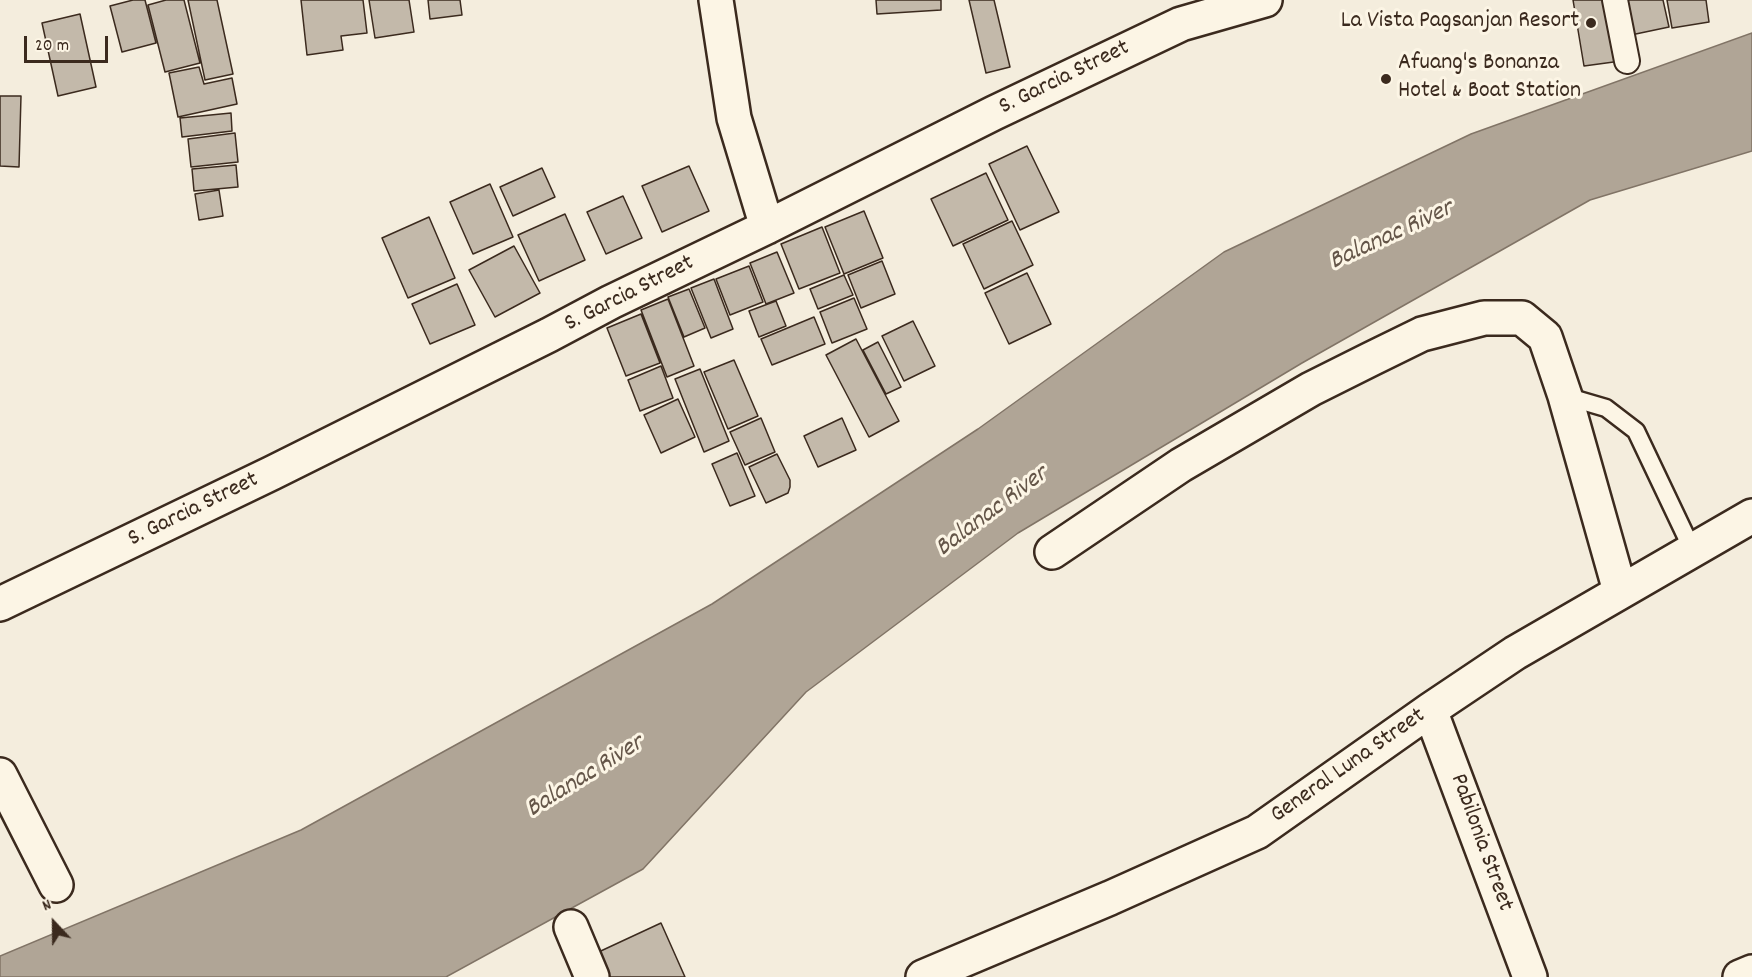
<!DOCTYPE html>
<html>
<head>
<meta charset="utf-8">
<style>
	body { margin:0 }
	#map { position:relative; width:1752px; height:977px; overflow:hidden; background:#f4eddd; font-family:Dekko,sans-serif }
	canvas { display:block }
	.north { position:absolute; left:24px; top:893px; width:60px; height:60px; -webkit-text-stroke:4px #fcf5e5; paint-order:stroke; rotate:338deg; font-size:16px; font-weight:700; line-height:24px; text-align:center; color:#3b2a1e }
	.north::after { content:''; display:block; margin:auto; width:21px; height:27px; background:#3b2a1e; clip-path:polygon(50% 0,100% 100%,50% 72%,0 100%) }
	.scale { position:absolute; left:24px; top:36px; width:84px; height:27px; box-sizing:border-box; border:3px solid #3b2a1e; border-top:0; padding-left:8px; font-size:18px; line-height:21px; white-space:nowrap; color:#3b2a1e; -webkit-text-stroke:4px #fcf5e5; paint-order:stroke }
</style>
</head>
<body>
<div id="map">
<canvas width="1752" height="977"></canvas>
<div class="north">N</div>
<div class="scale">20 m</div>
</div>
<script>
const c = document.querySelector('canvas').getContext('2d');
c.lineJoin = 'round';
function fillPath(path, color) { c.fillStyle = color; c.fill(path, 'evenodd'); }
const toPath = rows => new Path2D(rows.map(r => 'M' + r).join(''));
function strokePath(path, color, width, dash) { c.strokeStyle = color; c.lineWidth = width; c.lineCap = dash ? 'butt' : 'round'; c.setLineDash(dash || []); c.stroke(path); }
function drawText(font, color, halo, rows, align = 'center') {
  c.font = font + ' Dekko,sans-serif'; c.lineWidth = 6; c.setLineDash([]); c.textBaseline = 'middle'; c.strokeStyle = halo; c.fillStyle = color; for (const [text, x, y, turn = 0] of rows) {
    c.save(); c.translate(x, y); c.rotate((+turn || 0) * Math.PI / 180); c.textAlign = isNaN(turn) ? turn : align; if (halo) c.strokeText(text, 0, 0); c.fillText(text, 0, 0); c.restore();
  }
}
const water = toPath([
	[1752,33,1752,151,1590,200,1302,363,1018,533,806,692,643,869,446,977,0,977,0,956,301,830,712,604,978,429,1224,252,1471,134,1752,33]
]);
const building = toPath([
	[133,0,145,0,156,43,122,52,110,6,133,0],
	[166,0,184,0,200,63,165,72,148,5,166,0],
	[188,0,217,0,233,74,205,80,188,0],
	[301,0,363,0,367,33,341,36,343,50,307,55,301,0],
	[369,0,409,0,414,32,375,38,369,0],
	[428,0,460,0,462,15,430,19,428,0],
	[876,0,941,0,941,10,877,14,876,0],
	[969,0,994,0,1010,67,986,73,969,0],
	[1573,0,1612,0,1621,61,1584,66,1573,0],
	[1623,0,1663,0,1669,27,1631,35,1623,0],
	[1667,0,1706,0,1709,22,1672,28,1667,0],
	[80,14,96,87,58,96,42,23,80,14],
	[199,67,204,84,232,78,237,104,178,117,169,73,199,67],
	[0,96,21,96,19,167,0,166,0,96],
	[231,113,232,131,182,137,180,118,231,113],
	[235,133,238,162,191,167,188,139,235,133],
	[1027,146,1059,212,1020,230,989,164,1027,146],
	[236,165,238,187,194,191,192,169,236,165],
	[689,166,709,211,662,232,642,186,689,166],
	[542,168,555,197,513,216,500,187,542,168],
	[986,173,1008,220,953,246,931,199,986,173],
	[490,184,513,237,473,254,450,202,490,184],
	[219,190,223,216,199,220,195,194,219,190],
	[623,196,642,238,606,254,587,212,623,196],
	[864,211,883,258,844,274,825,227,864,211],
	[565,214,585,260,539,281,518,235,565,214],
	[429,217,455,278,408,298,382,238,429,217],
	[1012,221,1033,265,984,289,963,244,1012,221],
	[822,227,840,273,799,289,781,244,822,227],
	[514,246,540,293,495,317,469,270,514,246],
	[777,252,794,293,766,304,750,263,777,252],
	[882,261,895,294,861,308,848,275,882,261],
	[749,266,763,302,730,315,716,279,749,266],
	[1027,273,1051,324,1009,344,985,293,1027,273],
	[844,275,853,295,818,309,810,289,844,275],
	[714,279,733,329,711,338,691,288,714,279],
	[457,284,475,325,430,344,412,304,457,284],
	[689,289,705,328,684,337,668,297,689,289],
	[854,298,867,329,832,343,820,312,854,298],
	[668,299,694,366,667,377,641,310,668,299],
	[776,301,786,326,759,337,749,311,776,301],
	[641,314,660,363,626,376,607,328,641,314],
	[814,317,825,344,772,365,761,339,814,317],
	[913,321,935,366,904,381,882,336,913,321],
	[856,339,899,421,869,437,826,355,856,339],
	[878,342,901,387,886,394,863,350,878,342],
	[734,360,758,416,728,429,704,372,734,360],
	[661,366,673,398,640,411,628,380,661,366],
	[700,369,729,441,704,452,675,379,700,369],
	[678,399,695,437,661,453,644,415,678,399],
	[761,418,775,452,745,465,730,432,761,418],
	[842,418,856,450,818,467,804,436,842,418],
	[737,453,755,496,730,506,712,464,737,453],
	[777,454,790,480,790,487,788,493,766,503,749,467,777,454],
	[661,923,685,977,599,977,590,956,661,923]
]);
const service = toPath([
	[1565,396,1606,408,1636,431,1692,549]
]);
const pedestrian = toPath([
	[1615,0,1627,61]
]);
const minor = toPath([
	[716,0,734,118,767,227],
	[1052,552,1181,465,1311,389,1371,359,1422,334,1484,318,1522,318,1545,337,1565,396,1620,591],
	[0,604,272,473,549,335,611,302,767,227,994,113,1181,24,1265,0],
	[1430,710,1530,977],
	[0,775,56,885],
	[571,927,592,977],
	[923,977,1110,898,1257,832,1430,710,1515,653,1752,516]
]);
const tertiary = toPath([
	[1740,977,1752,972]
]);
const markers = [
	[1591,23,6,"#3b2a1e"],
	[1386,79,6,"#3b2a1e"]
];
const poiNames = [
	["La Vista Pagsanjan Resort",1579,23],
	["Afuang's Bonanza",1398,65,"left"],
	["Hotel & Boat Station",1398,93,"left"]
];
const streetNames = [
	["S. Garcia Street",1065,79,-26],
	["S. Garcia Street",630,295,-27],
	["S. Garcia Street",194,511,-26],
	["General Luna Street",1349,767,-35],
	["Pabilonia Street",1480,843,70]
];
const waterNames = [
	["Balanac River",1392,237,-25],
	["Balanac River",993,513,-37],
	["Balanac River",586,778,-32]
];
fillPath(water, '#b0a596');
strokePath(water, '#817466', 1.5);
fillPath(building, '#c3b9aa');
strokePath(building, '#3b2a1e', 1.5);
strokePath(service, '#3b2a1e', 21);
strokePath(pedestrian, '#3b2a1e', 28);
strokePath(minor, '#3b2a1e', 38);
strokePath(tertiary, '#3b2a1e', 38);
strokePath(service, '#fcf5e5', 16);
strokePath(pedestrian, '#fcf5e5', 24);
strokePath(minor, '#fcf5e5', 33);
strokePath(tertiary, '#fcf5e5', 33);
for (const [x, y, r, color] of markers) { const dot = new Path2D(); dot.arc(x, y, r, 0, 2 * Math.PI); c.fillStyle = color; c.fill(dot); strokePath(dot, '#fcf5e5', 2); }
drawText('24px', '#3b2a1e', '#fcf5e5', poiNames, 'right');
drawText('24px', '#3b2a1e', '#fcf5e5', streetNames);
drawText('italic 26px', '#645548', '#fcf5e5', waterNames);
</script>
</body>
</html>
